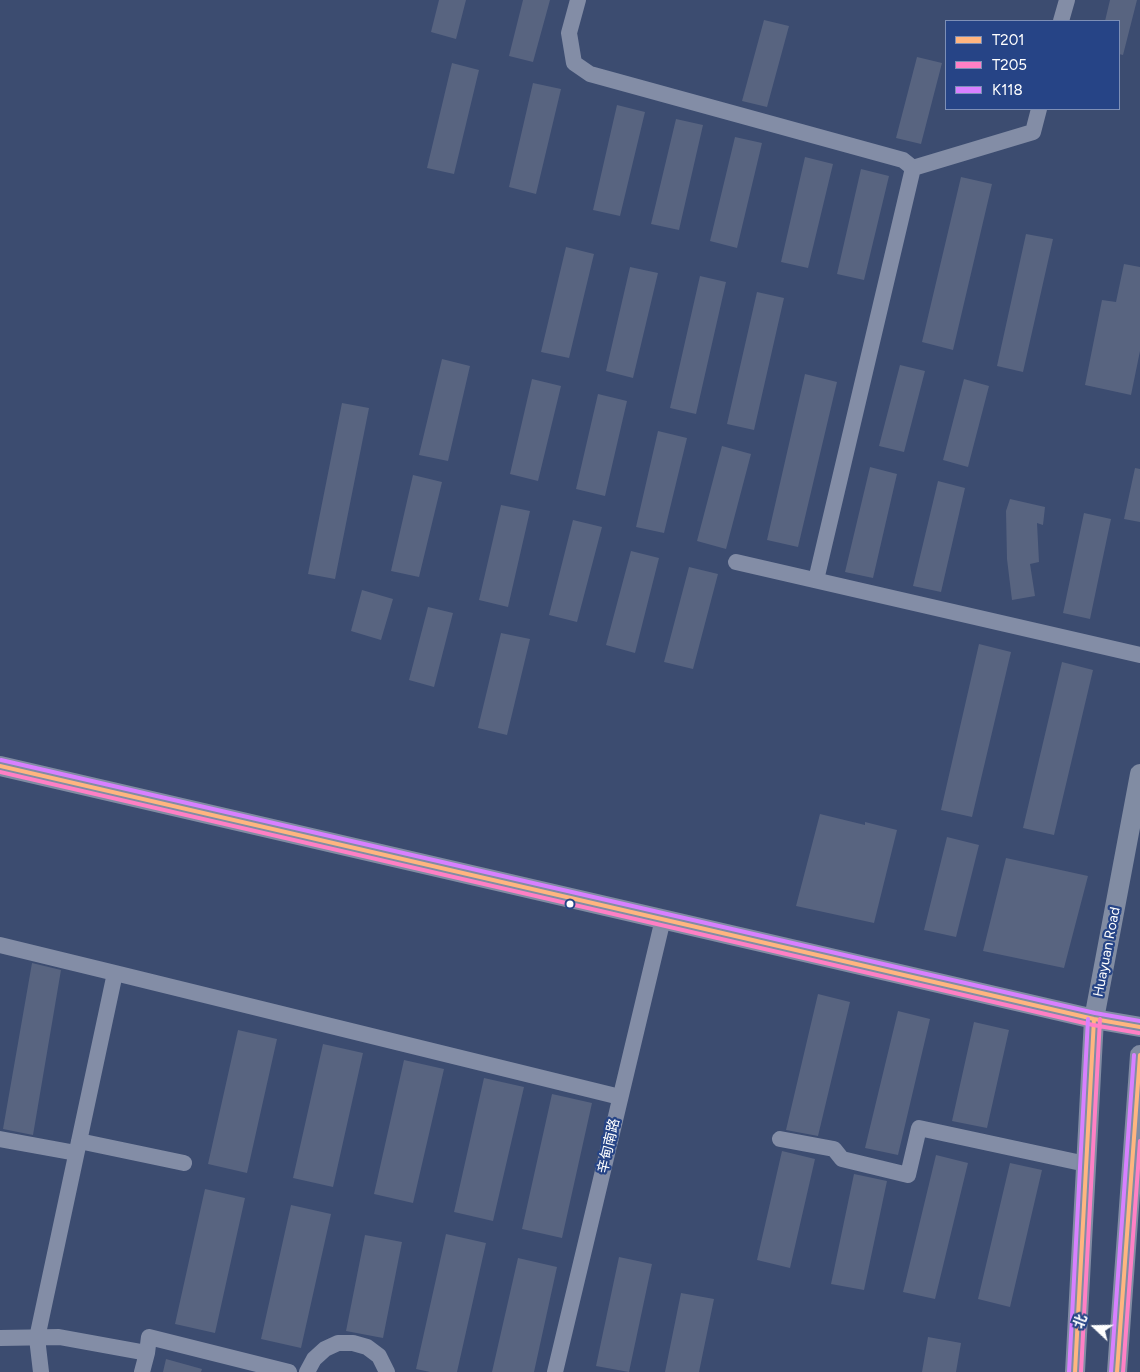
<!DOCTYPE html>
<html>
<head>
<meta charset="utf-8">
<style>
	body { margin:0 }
	#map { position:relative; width:1140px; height:1372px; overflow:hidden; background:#3c4c70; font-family:Figtree,"Noto Sans SC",sans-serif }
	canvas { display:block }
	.legend { position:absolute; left:945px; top:20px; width:175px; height:90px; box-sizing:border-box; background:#264486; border:1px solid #7d8fb6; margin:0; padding:6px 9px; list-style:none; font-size:15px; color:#fff }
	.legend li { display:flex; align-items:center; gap:10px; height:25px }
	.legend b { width:25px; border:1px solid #7d8fb6 }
	.north { position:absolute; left:1070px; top:1302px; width:50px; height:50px; -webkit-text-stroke:4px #264486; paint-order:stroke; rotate:291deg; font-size:14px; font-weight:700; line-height:20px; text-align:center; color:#fff }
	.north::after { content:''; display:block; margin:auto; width:18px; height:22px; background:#fff; clip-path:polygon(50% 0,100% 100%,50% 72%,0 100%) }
</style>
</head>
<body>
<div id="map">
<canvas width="1140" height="1372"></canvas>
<ul class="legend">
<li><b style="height:6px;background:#ffb580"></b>T201</li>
<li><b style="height:6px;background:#ff80c5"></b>T205</li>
<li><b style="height:6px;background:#d880ff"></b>K118</li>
</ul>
<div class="north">北</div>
</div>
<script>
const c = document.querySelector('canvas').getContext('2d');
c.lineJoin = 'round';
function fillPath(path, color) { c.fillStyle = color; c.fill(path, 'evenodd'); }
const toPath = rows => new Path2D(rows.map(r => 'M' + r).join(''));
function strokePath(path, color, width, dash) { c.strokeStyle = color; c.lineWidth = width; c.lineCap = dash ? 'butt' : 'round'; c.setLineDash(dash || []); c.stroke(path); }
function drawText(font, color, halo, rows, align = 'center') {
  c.font = font + ' Figtree,"Noto Sans SC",sans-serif'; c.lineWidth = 4.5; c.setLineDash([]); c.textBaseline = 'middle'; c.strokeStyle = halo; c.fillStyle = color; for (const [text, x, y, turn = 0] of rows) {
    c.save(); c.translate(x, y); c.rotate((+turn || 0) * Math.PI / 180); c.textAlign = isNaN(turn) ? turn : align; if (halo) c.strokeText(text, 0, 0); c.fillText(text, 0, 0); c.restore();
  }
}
const building = toPath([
	[439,0,466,0,456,39,431,32],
	[523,0,550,0,533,62,509,56],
	[1110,0,1137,0,1123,55,1119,54,1119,21,1105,21],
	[764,20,789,26,767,107,742,101],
	[917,57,942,63,921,144,896,138],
	[452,63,479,70,454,174,427,168],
	[533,83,561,89,536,194,509,187],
	[617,105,645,112,620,216,593,210],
	[676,119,703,125,679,230,651,224],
	[735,137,762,143,737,248,710,241],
	[805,157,833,164,808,268,781,262],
	[861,169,889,176,864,280,837,274],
	[961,177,992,184,953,350,922,342],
	[1026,234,1053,239,1023,372,997,366],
	[566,247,594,254,569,358,541,352],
	[1124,264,1140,267,1140,351,1131,395,1085,385,1102,300,1116,302],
	[630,267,658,273,633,378,606,371],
	[700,276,726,282,696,414,670,408],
	[757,292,784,298,754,430,727,424],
	[442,359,470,366,448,461,419,455],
	[900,365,925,371,904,452,879,446],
	[805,374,837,382,798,547,767,540],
	[532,379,561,386,538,481,510,474],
	[964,379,989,386,968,467,943,460],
	[598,394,627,401,605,496,576,489],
	[342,403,369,408,335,579,308,574],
	[658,431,687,438,664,533,636,527],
	[722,446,751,454,726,549,697,541],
	[870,467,897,474,873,578,845,572],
	[1135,468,1140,469,1140,522,1124,519],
	[413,475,442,482,419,577,391,571],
	[938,481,965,488,941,592,913,586],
	[1010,499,1045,507,1043,525,1037,523,1039,562,1030,564,1035,596,1012,600,1007,559,1006,511],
	[501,505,530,511,508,607,479,600],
	[1084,513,1111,519,1090,619,1063,613],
	[573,520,602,527,577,622,549,615],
	[631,551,659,558,635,653,606,645],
	[689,567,718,574,693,669,664,662],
	[362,590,393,599,381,640,351,631],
	[428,607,453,613,434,687,409,680],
	[501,633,530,639,507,735,478,728],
	[979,644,1011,652,972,817,941,810],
	[1062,662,1093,670,1054,835,1023,828],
	[820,814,865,825,865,822,897,830,874,923,796,906],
	[947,837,979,845,956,937,924,930],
	[1006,858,1088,876,1064,968,983,951],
	[32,963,61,970,33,1135,3,1129],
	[818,994,850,1002,818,1136,786,1130],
	[898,1011,930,1019,898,1155,865,1148],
	[974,1022,1009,1030,987,1128,952,1121],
	[238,1030,277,1039,247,1173,208,1164],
	[323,1044,363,1053,333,1187,293,1178],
	[404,1060,444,1069,413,1203,374,1194],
	[484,1078,524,1087,493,1221,454,1212],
	[552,1094,592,1103,562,1238,522,1229],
	[782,1151,815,1159,790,1268,757,1260],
	[936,1155,968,1163,935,1299,903,1292],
	[1010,1163,1042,1170,1010,1307,978,1299],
	[854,1174,887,1181,864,1290,831,1284],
	[205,1189,245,1198,215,1333,175,1324],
	[291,1205,331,1214,301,1348,261,1339],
	[446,1234,486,1243,457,1372,430,1372,416,1369],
	[365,1235,402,1242,383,1338,346,1331],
	[619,1257,652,1264,629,1372,596,1366],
	[518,1258,557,1267,534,1372,492,1372],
	[681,1293,714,1299,699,1372,665,1372],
	[928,1337,961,1343,956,1372,922,1372],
	[166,1359,202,1369,201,1372,163,1372]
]);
const minor = toPath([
	[578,0,569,33,574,63,590,74,903,160,913,168],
	[1061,21,1067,0],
	[736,562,1140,655],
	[816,580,913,168,1033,132,1039,109],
	[0,945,115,973],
	[0,1139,76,1153],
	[780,1139,834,1149,842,1159,908,1175,919,1128,1086,1164],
	[79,1141,184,1163],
	[0,1338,59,1337,147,1353,149,1337,289,1372],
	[41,1372,37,1338,115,973,620,1097],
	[142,1372,147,1353],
	[307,1372,314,1359,325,1349,338,1343,353,1343,367,1347,379,1356,387,1372],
	[555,1372,663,919]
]);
const major = toPath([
	[0,766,1094,1019,1140,1027],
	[1075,1372,1094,1019,1140,774],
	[1117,1372,1140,1055]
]);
const bus1 = toPath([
	[0,766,1094,1019,1140,1027],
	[1075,1372,1094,1019],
	[1117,1372,1140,1055]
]);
const bus2 = toPath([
	[0,772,1093,1025,1139,1033],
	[1081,1372,1100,1019],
	[1123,1372,1140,1141]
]);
const bus3 = toPath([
	[1,760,1095,1013,1140,1021],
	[1069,1372,1088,1019],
	[1111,1372,1134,1055]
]);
const markers = [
	[570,904,4.5,"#fff"]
];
const streetNames = [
	["Huayuan Road",1107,952,-79],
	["辛甸南路",609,1146,-77]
];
fillPath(building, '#586480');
strokePath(minor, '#838da6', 16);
strokePath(major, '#818ca3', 20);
strokePath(bus1, '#ffb580', 4);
strokePath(bus2, '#ff80c5', 4);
strokePath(bus3, '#d880ff', 4);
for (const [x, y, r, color] of markers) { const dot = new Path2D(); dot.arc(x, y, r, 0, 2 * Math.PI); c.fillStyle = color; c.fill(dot); strokePath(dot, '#264486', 2); }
drawText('14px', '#fff', '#264486', streetNames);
</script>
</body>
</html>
